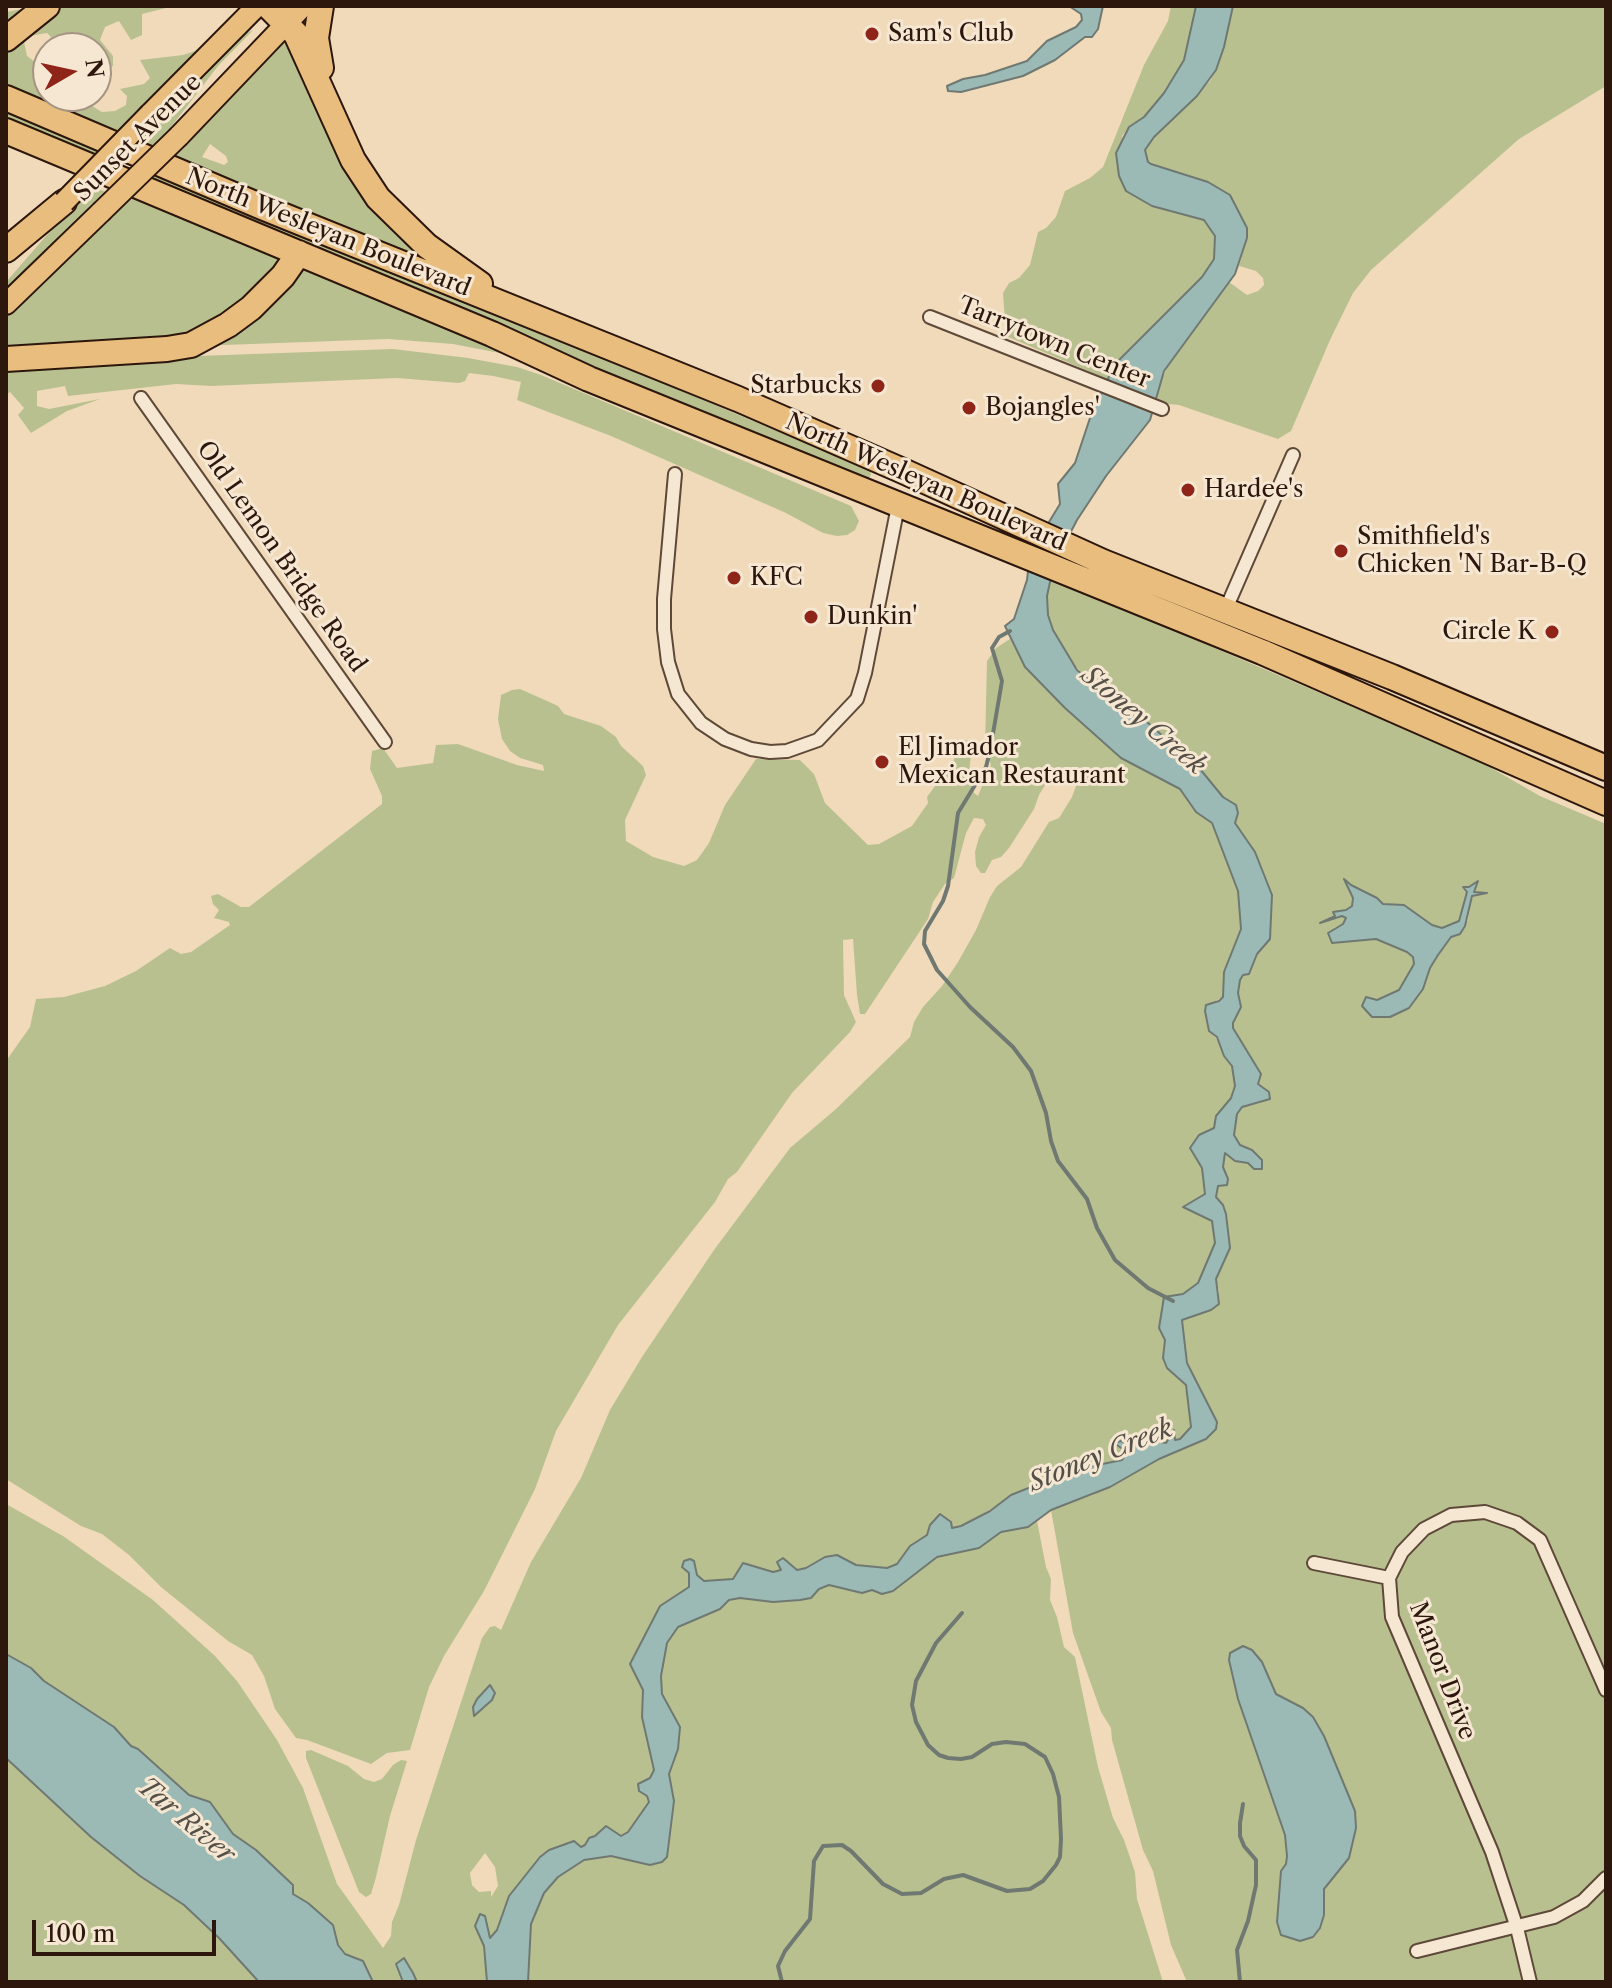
<!DOCTYPE html>
<html>
<head>
<meta charset="utf-8">
<style>
	body { margin:0 }
	#map { position:relative; width:1612px; height:1988px; overflow:hidden; background:#f0daba; font-family:"Libre Caslon Text",serif }
	canvas { display:block }
	.frame { position:absolute; inset:0; border:8px solid #2d170d; pointer-events:none }
	.north { position:absolute; left:32px; top:32px; width:80px; height:80px; box-sizing:border-box; background:#f5e7d2; border:2px solid #a59483; border-radius:50%; rotate:81deg; font-size:22px; font-weight:700; line-height:32px; text-align:center; color:#2d170d }
	.north::after { content:''; display:block; margin:auto; width:28px; height:36px; background:#8f2418; clip-path:polygon(50% 0,100% 100%,50% 72%,0 100%) }
	.scale { position:absolute; left:32px; top:1920px; width:184px; height:36px; box-sizing:border-box; border:4px solid #2d170d; border-top:0; padding-left:10px; font-size:24px; line-height:28px; white-space:nowrap; color:#2d170d; -webkit-text-stroke:6px #f5e7d2; paint-order:stroke }
</style>
</head>
<body>
<div id="map">
<canvas width="1612" height="1988"></canvas>
<div class="frame"></div>
<div class="north">N</div>
<div class="scale">100 m</div>
</div>
<script>
const c = document.querySelector('canvas').getContext('2d');
c.lineJoin = 'round';
function fillPath(path, color) { c.fillStyle = color; c.fill(path, 'evenodd'); }
const toPath = rows => new Path2D(rows.map(r => 'M' + r).join(''));
function strokePath(path, color, width, dash) { c.strokeStyle = color; c.lineWidth = width; c.lineCap = dash ? 'butt' : 'round'; c.setLineDash(dash || []); c.stroke(path); }
function drawText(font, color, halo, rows, align = 'center') {
  c.font = font + ' "Libre Caslon Text",serif'; c.lineWidth = 6; c.setLineDash([]); c.textBaseline = 'middle'; c.strokeStyle = halo; c.fillStyle = color; for (const [text, x, y, turn = 0] of rows) {
    c.save(); c.translate(x, y); c.rotate((+turn || 0) * Math.PI / 180); c.textAlign = isNaN(turn) ? turn : align; if (halo) c.strokeText(text, 0, 0); c.fillText(text, 0, 0); c.restore();
  }
}
const green = toPath([
	[38,6,166,6,166,8,142,14,142,35,131,40,119,21,105,27,100,40,113,56,113,66,100,71,96,67,96,48,73,48,73,44,82,38,76,32,69,33,65,48,58,44,47,33,23,37,27,56,35,62,35,74,39,80,48,80,48,96,90,96,92,106,102,112,115,111,126,105,127,96,120,89,144,84,150,78,140,60,183,55,201,49,120,138,6,90,6,12],
	[1171,6,1196,6,1184,60,1164,93,1144,117,1129,127,1122,136,1152,206,1204,220,1215,236,1214,259,1202,277,1115,363,1107,379,1006,336,1003,293,1009,283,1019,278,1030,265,1038,232,1046,228,1056,217,1065,191,1090,178,1103,167,1144,65,1168,21],
	[1233,6,1606,6,1606,86,1519,139,1371,270,1353,293,1330,340,1291,431,1278,439,1179,405,1157,403,1158,388,1168,365,1229,282,1247,295,1258,291,1264,285,1263,278,1256,271,1239,266,1247,238,1247,228,1230,195,1208,182,1151,164,1148,162,1145,149,1154,137,1210,81,1216,70],
	[253,30,218,66,151,153,139,148,167,110,238,37],
	[284,33,324,100,432,262,372,241,171,159],
	[210,144,226,156,228,162,224,165,202,157],
	[6,108,108,150,97,163,6,124],
	[159,172,870,470,871,474,869,479,554,355,148,184],
	[99,189,108,193,89,208,6,294,6,282,46,236,79,203],
	[137,195,510,355,453,344,388,339,6,353,6,318,103,222],
	[393,349,468,358,517,367,541,375,851,506,859,521,855,530,847,535,837,536,823,533,786,513,611,436,517,400,521,382,493,376,469,373,465,381,459,383,397,378,211,386,176,384,68,396,65,386,37,391,37,406,49,409,100,399,67,411,31,433,18,415,24,408,10,392,6,395,6,366,58,361],
	[1051,578,1479,761,1540,796,1606,824,1606,1982,1187,1982,1171,1945,1153,1871,1143,1850,1112,1740,1111,1728,1101,1712,1073,1633,1051,1510,1093,1495,1159,1459,1191,1446,1217,1422,1187,1363,1182,1320,1190,1317,1219,1292,1216,1279,1223,1205,1216,1197,1218,1186,1227,1185,1228,1179,1223,1168,1223,1159,1226,1152,1235,1161,1248,1163,1252,1150,1240,1145,1233,1135,1237,1114,1242,1107,1260,1103,1264,1087,1258,1084,1261,1074,1233,1028,1233,1023,1241,1007,1238,993,1240,980,1243,974,1249,974,1257,954,1270,939,1272,895,1255,852,1235,823,1218,789,1147,722,1134,717,1086,678,1072,662,1058,641,1048,615,1047,596],
	[1477,883,1474,892,1482,894,1472,896,1468,920,1460,934,1451,937,1438,955,1430,968,1423,989,1409,1008,1390,1017,1372,1017,1362,1005,1399,990,1414,964,1413,957,1407,952,1376,939,1332,943,1334,928,1343,924,1346,918,1342,916,1337,919,1330,917,1353,906,1353,898,1347,886,1377,898,1383,904,1404,905,1432,925,1442,928,1459,922,1467,892,1464,888],
	[1010,639,1026,667,1088,729,1121,758,1180,789,1196,812,1206,816,1212,823,1238,891,1241,929,1224,972,1223,997,1214,1002,1208,1018,1209,1031,1221,1043,1232,1066,1235,1086,1231,1098,1214,1123,1214,1128,1193,1154,1202,1168,1205,1195,1189,1211,1205,1216,1213,1221,1215,1243,1198,1283,1186,1293,1170,1298,1162,1304,1160,1328,1165,1340,1163,1359,1167,1368,1186,1384,1191,1426,1180,1439,1175,1440,1171,1434,1166,1443,1153,1439,1132,1447,1121,1441,1115,1443,1126,1454,1122,1460,1078,1469,1026,1489,961,1526,952,1528,930,1525,927,1535,910,1546,897,1564,887,1568,856,1565,837,1555,825,1557,805,1568,773,1573,743,1564,733,1579,704,1581,698,1575,689,1573,689,1587,660,1607,630,1664,643,1690,642,1717,654,1770,650,1778,647,1796,649,1802,628,1832,621,1836,606,1826,585,1845,510,1896,497,1930,490,1939,485,1916,475,1926,484,1946,487,1982,417,1982,408,1966,397,1964,403,1982,373,1982,363,1961,345,1954,338,1945,333,1925,308,1903,293,1894,293,1885,256,1850,233,1834,210,1802,189,1795,138,1749,131,1746,114,1727,44,1681,31,1668,6,1654,6,1504,63,1536,153,1600,215,1656,237,1681,277,1740,303,1788,337,1884,383,1948,391,1936,392,1922,399,1905,416,1840,482,1638,490,1627,495,1626,501,1630,531,1562,581,1478,610,1410,642,1357,714,1250,790,1148,836,1109,910,1037,914,1022,923,1007,942,986,958,962,976,930,990,897,997,886,1021,867,1049,822,1059,818,1072,797,1080,775,1073,771,1059,772,1050,777,1039,795,1034,809,1009,848,1001,857,992,860,985,873,981,873,976,866,975,852,979,837,986,825,983,819,974,818,966,833,954,878,945,884,933,902,928,919,865,1014,860,1014,857,995,853,939,843,940,844,995,856,1022,850,1032,792,1093,737,1172,728,1179,715,1202,618,1325,556,1431,535,1489,484,1591,444,1656,429,1687,410,1750,387,1753,371,1764,307,1740,296,1738,275,1709,264,1676,252,1655,228,1641,161,1587,129,1555,102,1534,81,1526,6,1479,6,1061,30,1027,36,999,64,997,105,986,136,971,170,948,181,954,191,952,230,925,229,922,214,918,219,910,213,904,211,896,218,894,241,907,249,907,382,804,382,796,370,769,372,751,383,748,397,768,433,763,436,745,458,744,517,765,544,771,543,765,520,758,510,751,502,739,498,719,501,695,512,690,520,689,545,700,558,706,564,714,601,726,616,737,621,746,643,766,646,775,625,820,626,841,653,857,684,866,697,860,709,843,725,805,756,759,800,760,814,774,825,803,868,845,879,844,912,826,928,803,927,797,954,760,959,739,969,741,972,747,969,772,974,793,978,796,991,765,985,746,987,661,996,648],
	[485,1853,495,1867,498,1886,491,1897,491,1891,479,1892,472,1885,470,1873],
	[1037,1521,1046,1567,1051,1579,1050,1600,1057,1617,1064,1647,1075,1657,1098,1767,1113,1818,1124,1840,1135,1872,1137,1899,1163,1982,528,1982,531,1924,544,1893,558,1877,584,1860,611,1856,650,1865,669,1826,674,1801,669,1774,680,1728,662,1694,661,1676,667,1643,678,1627,720,1609,729,1600,740,1598,773,1602,800,1600,811,1598,819,1589,829,1585,862,1593,872,1590,882,1594,893,1591,937,1557,979,1548,1001,1532,1028,1527],
	[311,1750,348,1766,364,1779,374,1782,382,1779,393,1765,401,1760,407,1761,390,1816,376,1877,371,1894,366,1897,359,1892,306,1758,306,1751],
	[6,1758,91,1837,140,1876,184,1905,219,1938,259,1982,6,1982]
]);
const water = toPath([
	[1069,6,1103,6,1098,29,1092,37,1085,37,1055,60,1023,76,961,92,948,91,947,86,963,79,985,75,1027,61,1047,41,1076,27,1082,20,1081,14,1069,6],
	[1196,6,1233,6,1224,47,1216,70,1197,96,1154,137,1145,150,1148,162,1151,164,1208,182,1230,195,1247,228,1247,238,1235,274,1164,371,1150,420,1106,476,1077,520,1065,543,1050,582,1047,596,1048,615,1053,630,1077,670,1134,717,1147,722,1200,769,1223,797,1236,805,1238,813,1235,823,1255,852,1272,895,1270,939,1257,954,1249,974,1243,975,1240,980,1238,993,1241,1007,1233,1023,1233,1028,1261,1074,1258,1084,1269,1092,1270,1099,1242,1107,1237,1114,1234,1135,1240,1145,1252,1150,1262,1160,1262,1169,1254,1169,1248,1163,1235,1161,1225,1153,1223,1167,1228,1179,1227,1185,1218,1186,1216,1197,1223,1205,1226,1214,1230,1248,1216,1279,1219,1304,1211,1310,1182,1320,1187,1363,1217,1422,1216,1429,1206,1439,1159,1459,1110,1487,1051,1510,1028,1527,1001,1532,979,1548,937,1557,893,1591,882,1594,872,1590,862,1593,829,1585,819,1589,811,1598,800,1600,773,1602,740,1598,729,1600,720,1609,678,1627,667,1643,661,1676,662,1694,680,1727,678,1749,669,1774,674,1801,667,1857,662,1862,650,1865,611,1856,584,1860,558,1877,544,1893,531,1924,528,1982,487,1982,484,1946,475,1926,480,1914,485,1916,490,1938,497,1930,509,1896,540,1857,549,1850,574,1841,581,1847,585,1845,589,1838,595,1836,606,1826,621,1836,628,1832,649,1802,647,1796,639,1791,638,1784,650,1778,654,1770,642,1717,643,1690,630,1664,660,1606,689,1587,689,1573,682,1567,684,1561,690,1559,694,1561,697,1575,704,1581,733,1579,743,1563,773,1572,781,1570,777,1562,783,1558,797,1570,806,1568,825,1557,837,1555,856,1565,887,1568,897,1564,910,1546,927,1535,930,1525,940,1514,951,1522,952,1528,961,1526,990,1511,1011,1495,1026,1489,1078,1469,1122,1460,1126,1454,1124,1450,1114,1443,1121,1441,1132,1447,1136,1442,1145,1439,1166,1443,1174,1430,1175,1440,1180,1439,1191,1427,1186,1385,1167,1368,1163,1358,1165,1340,1159,1328,1164,1297,1183,1294,1198,1283,1215,1243,1212,1221,1183,1207,1205,1194,1202,1168,1190,1148,1199,1135,1214,1128,1216,1116,1231,1098,1235,1086,1232,1066,1224,1056,1217,1037,1209,1031,1205,1011,1206,1005,1219,1001,1223,997,1224,972,1241,929,1238,891,1212,823,1196,812,1180,789,1121,758,1065,708,1025,667,1005,626,1014,619,1027,580,1030,553,1060,504,1058,484,1075,463,1092,412,1115,364,1202,277,1214,259,1215,236,1204,220,1152,206,1126,191,1119,176,1116,153,1129,127,1144,117,1164,93,1184,60,1196,6],
	[1344,879,1351,885,1377,898,1383,904,1404,905,1432,925,1442,928,1459,921,1467,892,1463,887,1469,887,1478,881,1474,892,1487,893,1472,896,1465,926,1460,934,1451,937,1438,955,1430,968,1423,989,1409,1008,1390,1017,1372,1017,1362,1006,1366,997,1377,1000,1399,990,1414,964,1413,957,1407,952,1376,939,1332,943,1328,933,1343,924,1346,918,1342,916,1320,923,1335,916,1333,912,1346,910,1352,906,1353,898,1344,879],
	[1243,1646,1252,1650,1262,1662,1276,1694,1303,1708,1313,1717,1324,1736,1355,1811,1356,1828,1349,1858,1324,1889,1324,1915,1320,1928,1313,1937,1300,1941,1281,1935,1277,1922,1281,1871,1286,1864,1287,1856,1285,1835,1238,1699,1229,1660,1230,1653,1243,1646],
	[6,1654,31,1668,44,1681,114,1727,131,1746,138,1749,189,1795,210,1802,233,1834,256,1850,293,1885,293,1894,308,1903,333,1925,338,1945,345,1954,363,1961,373,1982,259,1982,219,1938,184,1905,140,1876,91,1837,6,1758,6,1654],
	[490,1685,495,1693,492,1700,474,1716,473,1707,477,1699,490,1685],
	[404,1958,413,1973,417,1982,403,1982,396,1964,404,1958]
]);
const stream = toPath([
	[1010,631,999,637,992,648,1002,681,990,751,986,767,958,813,948,886,943,901,925,931,924,944,937,970,970,1007,1013,1047,1031,1071,1046,1113,1051,1141,1058,1161,1087,1199,1097,1228,1115,1260,1148,1288,1173,1301],
	[782,1982,778,1966,785,1951,810,1919,814,1861,823,1846,842,1845,851,1851,883,1884,902,1894,921,1893,944,1879,963,1875,1007,1891,1030,1889,1043,1881,1056,1865,1060,1857,1061,1839,1059,1797,1053,1774,1045,1757,1025,1744,1006,1742,992,1744,972,1757,961,1759,948,1758,939,1755,928,1745,916,1722,912,1705,916,1681,936,1643,962,1613],
	[1240,1982,1237,1950,1248,1921,1256,1885,1256,1860,1244,1846,1240,1836,1240,1823,1243,1804]
]);
const street = toPath([
	[930,317,1162,409],
	[141,398,385,742],
	[675,474,664,599,664,629,668,662,678,694,701,723,725,739,751,749,770,752,787,751,818,740,857,699,865,673,898,506],
	[1225,611,1293,455],
	[1314,1563,1389,1578],
	[1417,1951,1554,1917,1583,1901,1606,1878],
	[1530,1982,1517,1928,1492,1852,1392,1617,1389,1578,1402,1552,1424,1529,1451,1515,1485,1512,1517,1523,1540,1540,1606,1690]
]);
const primary = toPath([
	[150,114,257,6],
	[179,136,303,6],
	[6,304,101,212]
]);
const highway = toPath([
	[268,6,296,34,353,160,378,198,427,246,480,284],
	[321,6,316,38,321,68],
	[6,39,47,6],
	[6,98,262,207,738,399,903,471,1103,562,1392,677,1606,768],
	[6,131,492,334,589,379,1262,652,1606,803],
	[6,250,64,202],
	[6,359,167,349,191,345,228,325,251,308,283,276,299,253]
]);
const primaryBridge = toPath([
	[64,202,150,114],
	[101,212,179,136]
]);
const markers = [
	[872,34,8,"#8f2418"],
	[878,386,8,"#8f2418"],
	[969,408,8,"#8f2418"],
	[1188,490,8,"#8f2418"],
	[1341,551,8,"#8f2418"],
	[734,578,8,"#8f2418"],
	[811,617,8,"#8f2418"],
	[1552,632,8,"#8f2418"],
	[882,762,8,"#8f2418"]
];
const poiNames = [
	["Sam's Club",888,34],
	["Starbucks",862,386,"right"],
	["Bojangles'",985,408],
	["Hardee's",1204,490],
	["Smithfield's",1357,537],
	["Chicken 'N Bar-B-Q",1357,565],
	["KFC",750,578],
	["Dunkin'",827,617],
	["Circle K",1536,632,"right"],
	["El Jimador",898,748],
	["Mexican Restaurant",898,776]
];
const streetNames = [
	["Sunset Avenue",138,138,-45],
	["North Wesleyan Boulevard",328,233,22],
	["Tarrytown Center",1054,343,22],
	["North Wesleyan Boulevard",926,483,24],
	["Old Lemon Bridge Road",281,557,55],
	["Manor Drive",1442,1671,69]
];
const waterNames = [
	["Stoney Creek",1143,721,40],
	["Stoney Creek",1101,1456,-22],
	["Tar River",186,1821,40]
];
fillPath(green, '#b9c090');
fillPath(water, '#9bbab5');
strokePath(water, '#6f7972', 2);
strokePath(stream, '#6f7972', 4);
strokePath(street, '#5e4838', 16);
strokePath(primary, '#2d170d', 24);
strokePath(highway, '#2d170d', 28);
strokePath(street, '#f5e7d2', 12);
strokePath(primary, '#e8bd7d', 20);
strokePath(highway, '#e8bd7d', 24);
strokePath(primaryBridge, '#2d170d', 24, []);
strokePath(primaryBridge, '#e8bd7d', 20);
for (const [x, y, r, color] of markers) { const dot = new Path2D(); dot.arc(x, y, r, 0, 2 * Math.PI); c.fillStyle = color; c.fill(dot); strokePath(dot, '#f5e7d2', 3); }
drawText('24px', '#2d170d', '#f5e7d2', poiNames, 'left');
drawText('24px', '#2d170d', '#f5e7d2', streetNames);
drawText('italic 26px', '#545048', '#f5e7d2', waterNames);
</script>
</body>
</html>
